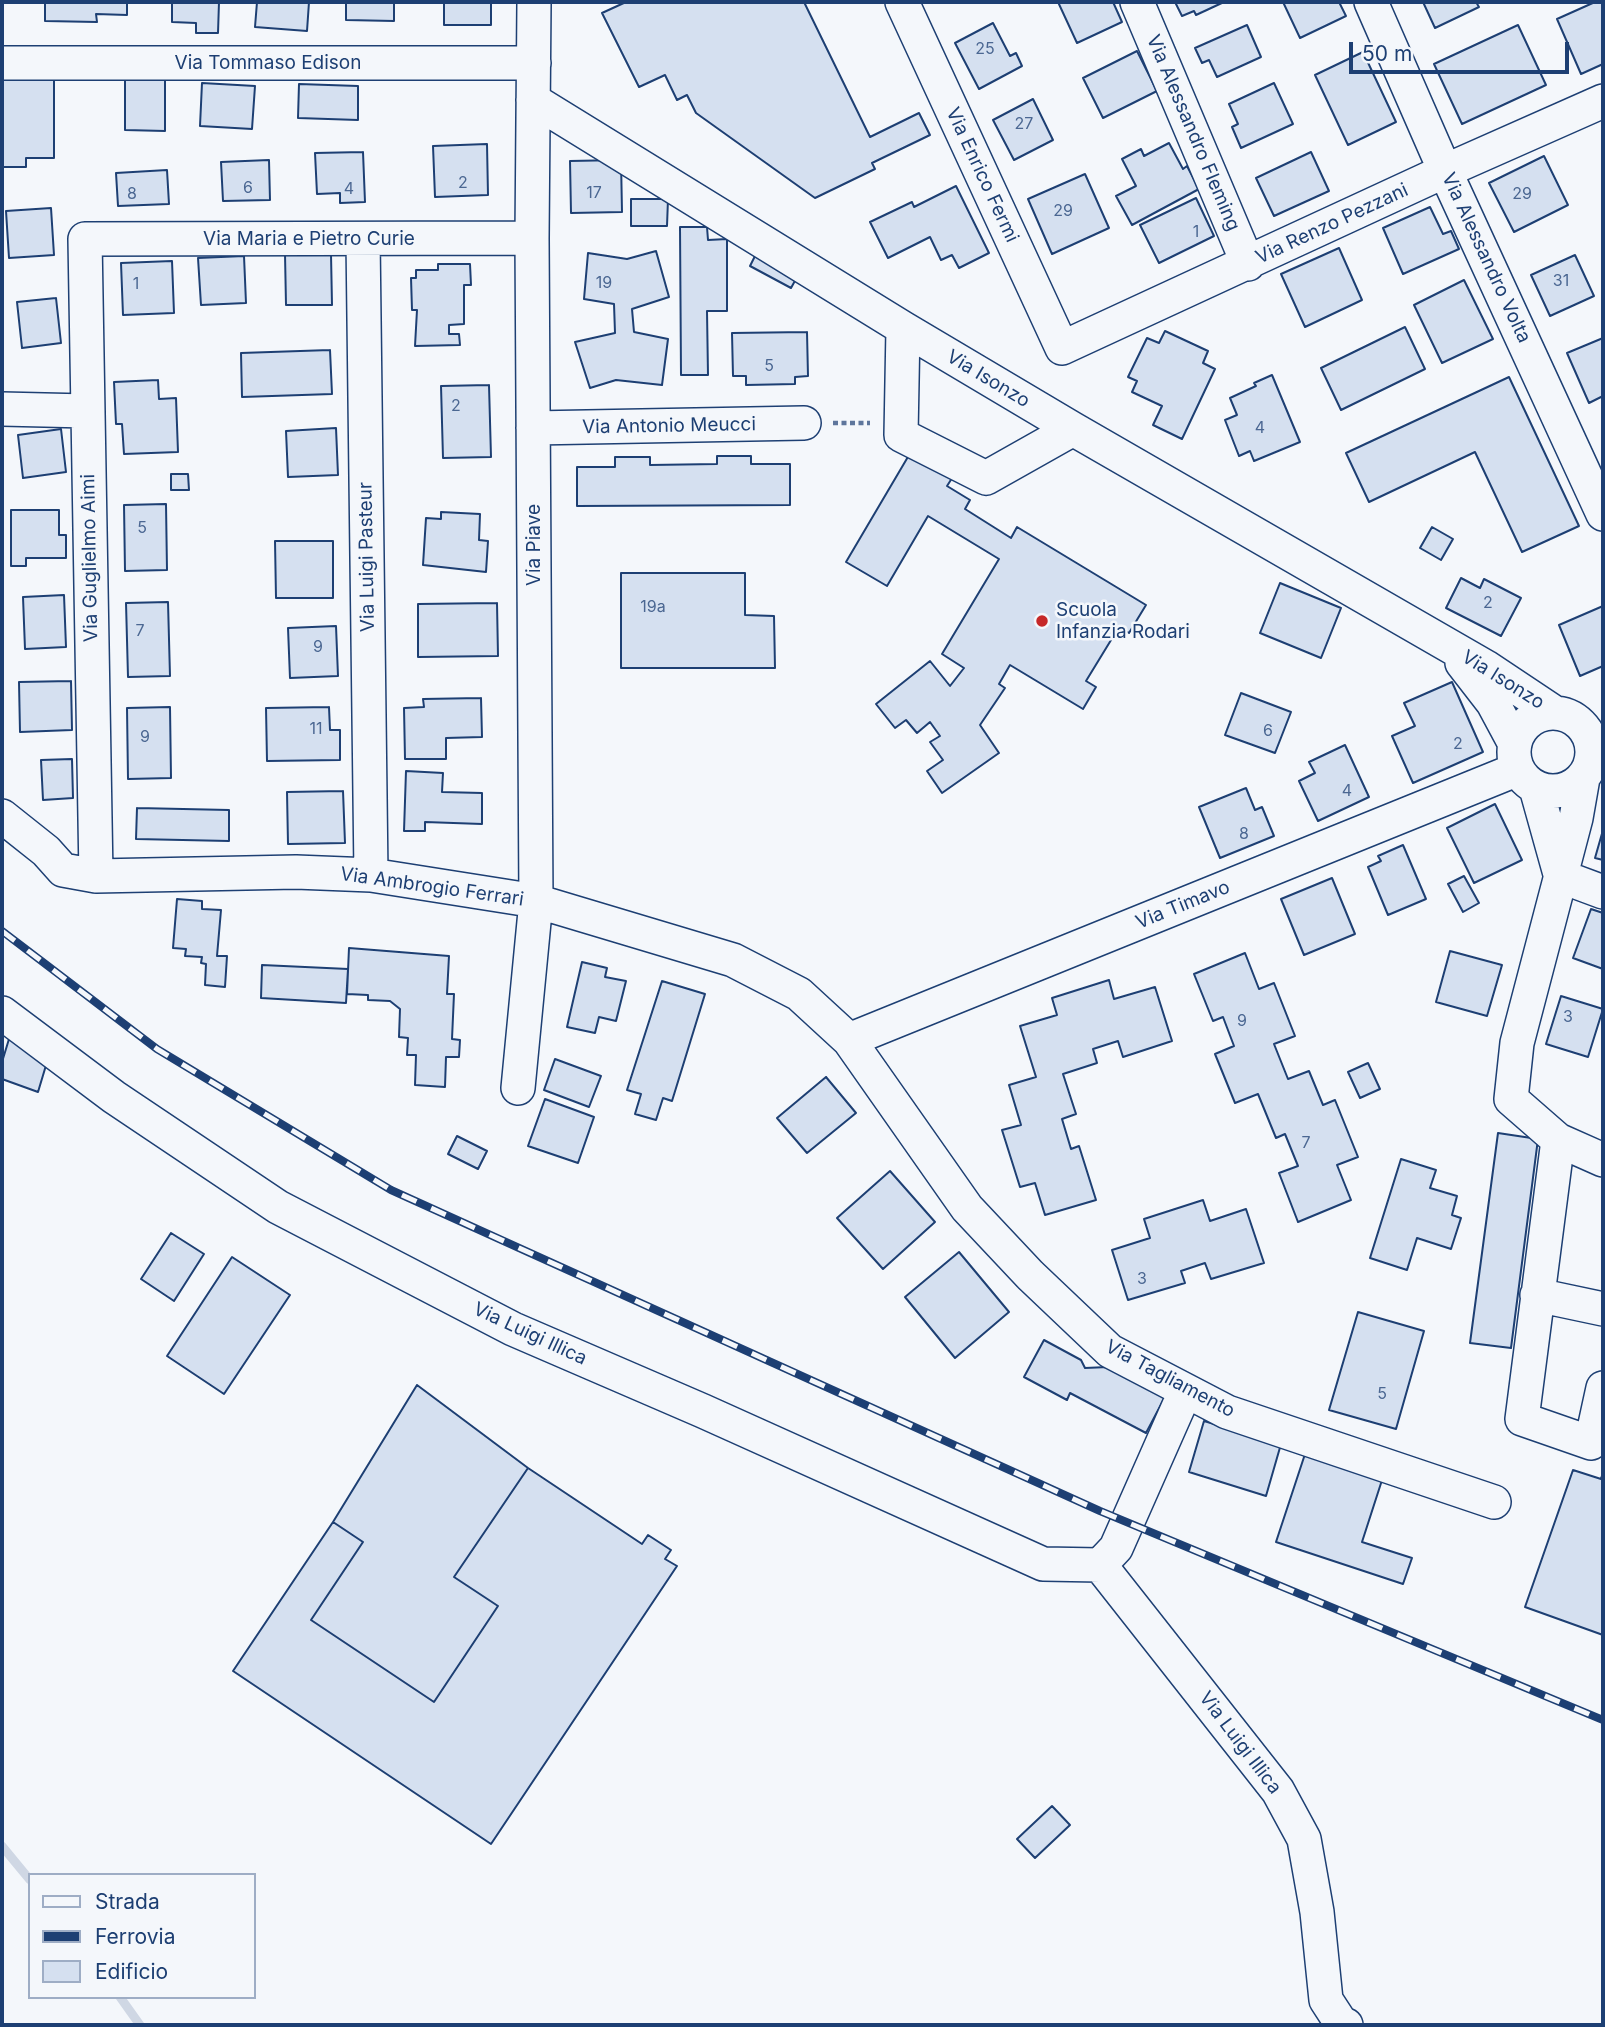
<!DOCTYPE html>
<html>
<head>
<meta charset="utf-8">
<style>
	body { margin:0 }
	#map { position:relative; width:1605px; height:2027px; overflow:hidden; background:#f4f7fb; font-family:Inter,sans-serif }
	canvas { display:block }
	.frame { position:absolute; inset:0; border:4px solid #1d3f73; pointer-events:none }
	.legend { position:absolute; left:28px; top:1873px; width:228px; height:126px; box-sizing:border-box; background:#f4f7fb; border:2px solid #9eadc5; margin:0; padding:9px 12px; list-style:none; font-size:21px; color:#1d3f73 }
	.legend li { display:flex; align-items:center; gap:14px; height:35px }
	.legend b { width:35px; border:2px solid #9eadc5 }
	.scale { position:absolute; left:1349px; top:42px; width:220px; height:32px; box-sizing:border-box; border:4px solid #1d3f73; border-top:0; padding-left:9px; font-size:21px; line-height:24px; white-space:nowrap; color:#1d3f73; -webkit-text-stroke:5px #f4f7fb; paint-order:stroke }
</style>
</head>
<body>
<div id="map">
<canvas width="1605" height="2027"></canvas>
<div class="frame"></div>
<ul class="legend">
<li><b style="height:9px;background:#f4f7fb"></b>Strada</li>
<li><b style="height:9px;background:#1d3f73"></b>Ferrovia</li>
<li><b style="height:19px;background:#d5e0f0"></b>Edificio</li>
</ul>
<div class="scale">50 m</div>
</div>
<script>
const c = document.querySelector('canvas').getContext('2d');
c.lineJoin = 'round';
const toPath = rows => new Path2D(rows.map(r => 'M' + r).join(''));
function strokePath(path, color, width, dash) { c.strokeStyle = color; c.lineWidth = width; c.lineCap = dash ? 'butt' : 'round'; c.setLineDash(dash || []); c.stroke(path); }
function fillPath(path, color) { c.fillStyle = color; c.fill(path, 'evenodd'); }
function drawText(font, color, halo, rows, align = 'center') {
  c.font = font + ' Inter,sans-serif'; c.lineWidth = 5; c.setLineDash([]); c.textBaseline = 'middle'; c.strokeStyle = halo; c.fillStyle = color; for (const [text, x, y, turn = 0] of rows) {
    c.save(); c.translate(x, y); c.rotate((+turn || 0) * Math.PI / 180); c.textAlign = isNaN(turn) ? turn : align; if (halo) c.strokeText(text, 0, 0); c.fillText(text, 0, 0); c.restore();
  }
}
const stream = toPath([
	[2,1846,30,1880],
	[120,1997,140,2025]
]);
const building = toPath([
	[45,2,127,2,127,15,96,14,97,22,45,21,45,2],
	[172,2,219,2,218,33,196,33,196,23,172,22,172,2],
	[257,2,309,2,307,31,255,27,257,2],
	[346,2,394,2,394,21,346,20,346,2],
	[444,2,491,3,491,25,444,25,444,2],
	[626,2,804,2,870,137,919,113,930,135,872,163,875,169,815,198,696,113,687,95,677,100,665,75,639,87,602,13,626,2],
	[1058,2,1113,2,1122,22,1077,43,1058,2],
	[1175,2,1224,2,1196,15,1194,11,1182,16,1175,2],
	[1283,2,1339,2,1346,16,1300,38,1283,2],
	[1423,2,1476,2,1479,7,1435,28,1423,2],
	[1595,2,1603,2,1603,64,1581,74,1557,19,1595,2],
	[993,23,1010,56,1016,53,1022,66,979,89,955,43,993,23],
	[1247,25,1261,57,1217,77,1209,60,1202,63,1195,48,1247,25],
	[1518,25,1546,85,1462,124,1434,64,1518,25],
	[1137,51,1157,91,1103,118,1083,78,1137,51],
	[1363,52,1396,122,1348,145,1315,75,1363,52],
	[2,73,54,74,54,158,26,158,26,167,2,167,2,73],
	[125,79,165,79,165,131,125,130,125,79],
	[202,83,255,86,252,129,200,126,202,83],
	[1274,83,1293,124,1241,148,1232,127,1238,124,1229,104,1274,83],
	[299,84,358,86,358,120,298,118,299,84],
	[1033,99,1053,140,1014,160,993,120,1033,99],
	[1169,143,1183,169,1187,166,1199,189,1132,225,1116,196,1136,186,1122,159,1141,149,1144,156,1169,143],
	[487,144,488,195,435,197,433,146,487,144],
	[363,152,365,202,340,203,340,193,317,194,315,153,363,152],
	[1311,152,1329,191,1274,216,1256,178,1311,152],
	[1544,156,1568,205,1514,232,1489,183,1544,156],
	[269,160,270,200,223,201,221,162,269,160],
	[621,160,622,212,571,213,570,161,621,160],
	[167,170,169,204,118,206,116,173,167,170],
	[1085,174,1109,228,1052,254,1028,199,1085,174],
	[956,186,989,253,959,268,952,255,941,260,930,237,888,258,870,222,912,202,914,207,956,186],
	[1196,198,1214,236,1159,263,1140,225,1196,198],
	[631,199,668,199,667,226,631,226,631,199],
	[1430,207,1443,234,1451,231,1459,249,1403,274,1383,228,1430,207],
	[51,208,54,255,9,258,6,211,51,208],
	[680,227,707,227,708,240,727,239,727,311,707,311,708,375,681,375,680,227],
	[760,246,802,268,791,288,750,266,760,246],
	[1339,248,1362,300,1305,327,1281,274,1339,248],
	[656,251,669,297,632,309,634,332,668,339,662,385,616,380,590,388,575,342,615,333,614,304,584,299,588,253,627,259,656,251],
	[285,254,331,254,332,305,286,305,285,254],
	[1575,255,1594,296,1550,316,1531,275,1575,255],
	[244,256,246,303,201,305,198,258,244,256],
	[172,261,174,313,123,315,121,263,172,261],
	[438,264,470,264,471,285,464,285,464,324,449,325,449,334,459,334,460,345,415,346,417,310,412,310,411,278,416,278,416,270,438,270,438,264],
	[1464,280,1493,339,1442,363,1414,305,1464,280],
	[56,298,61,343,22,348,17,302,56,298],
	[1405,327,1425,369,1341,410,1321,368,1405,327],
	[1165,331,1208,351,1203,363,1215,369,1182,439,1153,425,1162,406,1132,392,1137,381,1128,377,1147,338,1159,343,1165,331],
	[807,332,808,376,795,377,795,384,746,385,746,376,733,376,732,333,807,332],
	[1603,338,1603,396,1589,403,1567,353,1603,338],
	[330,350,332,394,242,397,241,353,330,350],
	[1272,375,1300,442,1254,461,1250,451,1239,456,1225,420,1237,415,1230,398,1256,386,1254,383,1272,375],
	[1509,377,1579,526,1522,552,1475,452,1369,502,1346,453,1509,377],
	[158,380,159,399,176,398,178,452,124,454,122,424,116,424,114,382,158,380],
	[489,385,491,457,443,458,441,386,489,385],
	[336,428,338,475,288,477,286,431,336,428],
	[61,429,66,472,23,478,18,435,61,429],
	[912,450,954,475,947,486,970,500,965,509,1011,538,1017,527,1146,605,1129,633,1119,627,1086,681,1096,687,1083,709,1010,665,999,684,1005,688,980,725,999,753,942,793,927,771,943,760,930,742,940,736,930,722,917,733,906,720,895,728,876,704,930,661,950,686,964,668,942,654,999,559,928,516,887,586,846,562,912,450],
	[717,456,751,456,751,464,790,464,790,505,577,506,577,467,615,467,615,457,650,457,650,465,717,464,717,456],
	[171,474,188,474,189,490,171,490,171,474],
	[166,504,167,570,125,571,124,505,166,504],
	[11,510,59,510,59,535,66,535,66,558,26,558,26,566,11,566,11,510],
	[441,512,480,514,479,540,488,541,486,572,423,565,426,518,441,519,441,512],
	[1432,527,1453,539,1441,560,1420,548,1432,527],
	[275,541,333,541,333,598,276,598,275,541],
	[621,573,745,573,745,615,774,616,775,668,621,668,621,573],
	[1461,578,1480,588,1484,579,1521,598,1501,636,1446,608,1461,578],
	[1280,583,1341,608,1321,658,1260,633,1280,583],
	[64,595,66,647,25,649,23,597,64,595],
	[168,602,170,676,128,677,126,603,168,602],
	[497,603,498,656,418,657,418,604,497,603],
	[1603,606,1603,666,1580,676,1559,625,1603,606],
	[336,626,338,676,290,678,288,628,336,626],
	[71,681,72,730,20,732,19,682,71,681],
	[1452,682,1483,752,1413,783,1392,736,1415,726,1404,703,1452,682],
	[1241,693,1291,712,1275,753,1225,735,1241,693],
	[481,698,482,737,446,738,446,759,405,759,404,708,424,707,423,699,481,698],
	[170,707,171,778,128,779,127,708,170,707],
	[329,707,330,730,340,730,340,760,267,761,266,708,329,707],
	[1345,745,1369,797,1318,821,1299,781,1315,773,1309,762,1345,745],
	[72,759,73,798,43,800,41,760,72,759],
	[406,771,443,773,442,792,482,793,482,824,425,822,425,831,404,831,406,771],
	[1246,788,1255,810,1262,807,1274,836,1220,858,1199,807,1246,788],
	[343,791,345,843,288,844,287,792,343,791],
	[1495,804,1522,860,1474,883,1447,828,1495,804],
	[137,808,229,810,229,841,136,839,137,808],
	[1603,830,1603,860,1595,858,1603,830],
	[1403,845,1426,899,1388,915,1368,867,1381,861,1378,856,1403,845],
	[1464,876,1479,903,1463,912,1448,884,1464,876],
	[1332,878,1355,934,1304,955,1281,899,1332,878],
	[177,899,202,901,202,909,221,910,217,956,227,956,225,987,205,985,206,964,201,963,202,957,185,956,186,949,173,948,177,899],
	[1591,909,1603,913,1603,969,1573,958,1591,909],
	[349,948,449,956,447,994,454,994,452,1039,460,1040,459,1057,446,1057,445,1087,415,1085,416,1055,407,1055,408,1038,399,1037,400,1009,390,1001,368,1000,368,995,347,994,349,948],
	[1450,951,1502,965,1487,1016,1436,1002,1450,951],
	[1245,953,1259,989,1274,983,1295,1036,1274,1044,1288,1079,1309,1071,1323,1105,1335,1100,1358,1157,1337,1165,1351,1200,1298,1222,1279,1173,1298,1166,1285,1134,1276,1138,1258,1094,1235,1103,1215,1054,1234,1046,1223,1017,1213,1021,1194,974,1245,953],
	[582,962,607,968,605,977,626,981,616,1021,599,1017,595,1033,567,1027,582,962],
	[262,965,348,969,346,1003,261,998,262,965],
	[1109,980,1114,999,1155,987,1172,1041,1123,1057,1118,1041,1093,1049,1097,1063,1063,1074,1076,1114,1062,1119,1071,1149,1079,1146,1096,1200,1045,1215,1035,1183,1020,1187,1002,1130,1021,1125,1009,1085,1036,1077,1020,1026,1057,1015,1052,998,1109,980],
	[662,981,705,994,672,1101,663,1098,656,1120,635,1114,641,1094,627,1090,662,981],
	[1561,996,1603,1009,1588,1057,1546,1044,1561,996],
	[9,1039,50,1052,38,1092,2,1079,2,1062,9,1039],
	[555,1059,601,1076,589,1107,544,1090,555,1059],
	[1368,1063,1380,1089,1360,1098,1348,1072,1368,1063],
	[826,1077,856,1113,807,1153,777,1118,826,1077],
	[545,1099,594,1117,578,1163,528,1146,545,1099],
	[1498,1133,1538,1139,1511,1348,1470,1343,1498,1133],
	[457,1136,487,1151,478,1169,448,1154,457,1136],
	[1401,1159,1436,1170,1430,1188,1457,1196,1452,1215,1461,1218,1451,1249,1417,1238,1407,1270,1370,1258,1401,1159],
	[890,1171,935,1222,883,1269,837,1218,890,1171],
	[1203,1200,1210,1221,1246,1209,1264,1263,1211,1279,1205,1263,1181,1271,1185,1283,1128,1300,1112,1250,1150,1238,1144,1219,1203,1200],
	[171,1233,204,1254,174,1301,141,1279,171,1233],
	[959,1252,1009,1312,955,1358,905,1297,959,1252],
	[232,1257,290,1295,224,1394,167,1356,232,1257],
	[1358,1312,1424,1331,1396,1429,1329,1410,1358,1312],
	[1044,1340,1081,1360,1085,1368,1108,1367,1165,1397,1146,1433,1070,1393,1067,1400,1024,1377,1044,1340],
	[417,1385,528,1468,454,1577,498,1606,434,1702,311,1620,363,1542,333,1522,417,1385],
	[1204,1421,1281,1444,1266,1496,1189,1472,1204,1421],
	[1306,1451,1383,1477,1362,1542,1412,1558,1403,1584,1276,1542,1306,1451],
	[528,1468,642,1544,648,1535,671,1550,665,1559,677,1566,491,1844,233,1671,333,1522,363,1542,311,1620,434,1702,498,1606,454,1577,528,1468],
	[1573,1470,1601,1479,1603,1472,1603,1635,1525,1607,1573,1470],
	[1052,1806,1070,1825,1035,1858,1017,1839,1052,1806]
]);
const path = toPath([
	[833,423,870,423]
]);
const minor = toPath([
	[902,2,1062,348,1445,171,1603,101],
	[1137,2,1248,264],
	[1371,2,1445,171,1603,514],
	[2,63,534,63],
	[533,100,903,328,1073,429,1486,667,1555,713],
	[363,239,371,875],
	[903,328,901,435,986,478,1073,429],
	[2,409,87,411],
	[533,428,804,423],
	[1462,663,1493,703,1515,744],
	'1514 752a39 39 0 1 1 78 0a39 39 0 1 1-78 0Z',
	[1583,778,1576,818,1517,1043,1511,1099,1558,1140,1603,1160],
	[1536,788,1560,874],
	[2,816,46,851,63,870,96,876,296,872,371,875,536,901,733,960,799,994,849,1040,967,1208,1030,1275,1110,1351,1227,1412,1494,1502],
	[96,876,85,239,532,238],
	[1560,876,1603,892],
	[2,1013,114,1097,278,1207,513,1329,703,1411,1043,1564,1100,1565,1116,1548,1185,1392],
	[849,1040,1518,769],
	[518,1088,536,901,532,238,534,2],
	[1558,1140,1522,1419,1591,1443,1603,1388],
	[1537,1295,1603,1309],
	[1100,1565,1278,1791,1304,1839,1317,1912,1326,2000,1341,2023,1346,2025]
]);
const rail = toPath([
	[2,931,157,1049,391,1190,1100,1511,1603,1720]
]);
const markers = [
	[1042,621,7,"#c62828"]
];
const numberNames = [
	["25",985,49],
	["27",1024,124],
	["2",463,183],
	["6",248,188],
	["4",349,189],
	["17",594,193],
	["8",132,194],
	["29",1522,194],
	["29",1063,211],
	["1",1196,232],
	["31",1561,281],
	["19",604,283],
	["1",136,284],
	["5",769,366],
	["2",456,406],
	["4",1260,428],
	["5",142,528],
	["2",1488,603],
	["19a",653,607],
	["7",140,631],
	["9",318,647],
	["11",316,729],
	["6",1268,731],
	["9",145,737],
	["2",1458,744],
	["4",1347,791],
	["8",1244,834],
	["3",1568,1017],
	["9",1242,1021],
	["7",1306,1143],
	["3",1142,1279],
	["5",1382,1394]
];
const streetNames = [
	["Via Tommaso Edison",268,63],
	["Via Alessandro Fleming",1193,133,67],
	["Via Enrico Fermi",982,175,65],
	["Via Renzo Pezzani",1332,224,-25],
	["Via Maria e Pietro Curie",309,239],
	["Via Alessandro Volta",1486,258,65],
	["Via Isonzo",988,379,31],
	["Via Antonio Meucci",669,426,-1],
	["Via Piave",534,545,-90],
	["Via Luigi Pasteur",367,557,-91],
	["Via Guglielmo Aimi",90,558,-91],
	["Via Isonzo",1503,680,32],
	["Via Ambrogio Ferrari",432,887,8],
	["Via Timavo",1183,905,-22],
	["Via Luigi Illica",530,1334,25],
	["Via Tagliamento",1170,1379,28],
	["Via Luigi Illica",1240,1743,53]
];
const poiNames = [
	["Scuola",1056,610],
	["Infanzia Rodari",1056,632]
];
strokePath(stream, '#cfd7e4', 9);
fillPath(building, '#d5e0f0');
strokePath(building, '#1d3f73', 2);
strokePath(minor, '#1d3f73', 36);
strokePath(path, '#5e769c', 4.5, [5, 3.5]);
strokePath(minor, '#f4f7fb', 33);
strokePath(rail, '#1d3f73', 8);
strokePath(rail, '#f4f7fb', 5, [16]);
for (const [x, y, r, color] of markers) { const dot = new Path2D(); dot.arc(x, y, r, 0, 2 * Math.PI); c.fillStyle = color; c.fill(dot); strokePath(dot, '#f4f7fb', 2.5); }
drawText('16px', '#4b6792', null, numberNames);
drawText('19px', '#1d3f73', '#f4f7fb', streetNames);
drawText('19px', '#1d3f73', '#f4f7fb', poiNames, 'left');
</script>
</body>
</html>
